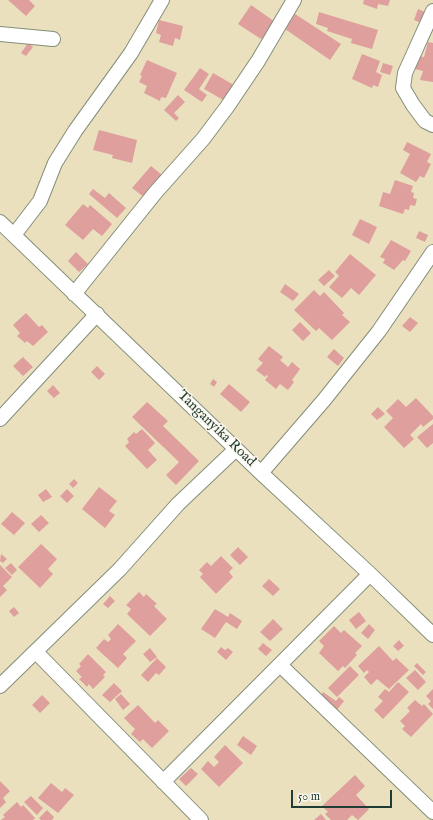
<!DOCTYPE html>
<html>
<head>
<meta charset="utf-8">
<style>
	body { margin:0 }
	#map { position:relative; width:433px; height:820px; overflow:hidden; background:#eae0be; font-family:"IM FELL English",serif }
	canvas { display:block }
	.scale { position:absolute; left:291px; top:790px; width:101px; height:18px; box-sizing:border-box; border:2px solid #1f3d34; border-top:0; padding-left:5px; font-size:12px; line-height:14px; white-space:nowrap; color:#1f3d34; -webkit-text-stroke:3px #fbf7ec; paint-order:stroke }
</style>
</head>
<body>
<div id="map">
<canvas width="433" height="820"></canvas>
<div class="scale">50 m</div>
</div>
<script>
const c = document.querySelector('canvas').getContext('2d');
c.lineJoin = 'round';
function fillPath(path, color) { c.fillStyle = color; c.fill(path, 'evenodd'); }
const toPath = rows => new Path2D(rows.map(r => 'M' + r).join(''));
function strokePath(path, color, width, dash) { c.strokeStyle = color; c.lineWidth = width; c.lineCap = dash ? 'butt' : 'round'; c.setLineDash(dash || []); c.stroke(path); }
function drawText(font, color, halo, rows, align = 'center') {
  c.font = font + ' "IM FELL English",serif'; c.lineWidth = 3; c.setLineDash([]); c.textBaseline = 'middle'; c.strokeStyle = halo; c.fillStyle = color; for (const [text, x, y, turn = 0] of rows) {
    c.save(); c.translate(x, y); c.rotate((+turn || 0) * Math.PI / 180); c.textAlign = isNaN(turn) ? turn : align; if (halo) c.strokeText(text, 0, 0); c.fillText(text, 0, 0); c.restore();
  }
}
const building = toPath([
	[8,0,29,0,35,6,26,16],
	[364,0,390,0,388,6,378,4,377,9,363,4],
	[251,5,278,24,267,41,262,38,261,39,238,24],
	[418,9,425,12,421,23,414,20],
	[319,12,378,30,372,49,351,43,352,39,327,31,328,28,316,24],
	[295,14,341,44,330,60,285,29],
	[159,20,183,26,180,40,175,38,173,46,159,42,161,35,156,33],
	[428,42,433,43,433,82,420,80,423,71,415,69,418,56,424,57],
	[28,43,33,47,26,56,21,53],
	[362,54,380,61,376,72,382,75,378,87,373,85,372,88,352,79],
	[147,60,177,73,166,98,161,97,160,101,144,93,147,86,139,82,142,76,140,75],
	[383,63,393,66,390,75,380,72],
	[200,68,209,74,199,89,207,95,202,102,184,90],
	[213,73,234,85,225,101,204,89],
	[178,95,185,102,174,113,179,118,176,121,164,110],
	[99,130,137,140,132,163,112,158,113,155,93,150],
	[407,142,431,154,427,162,431,164,424,178,420,176,416,182,400,173,410,154,403,150],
	[151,166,162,175,144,197,132,188],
	[395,180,413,186,411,192,414,193,413,198,417,199,415,206,410,205,409,210,405,209,403,214,379,206,383,192,390,194],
	[93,189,105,198,109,193,126,208,117,218,89,194],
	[83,204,88,208,90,205,112,224,102,236,93,229,83,240,65,225],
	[360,219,377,227,369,244,352,235],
	[419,231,428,235,425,242,416,238],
	[391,240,411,251,405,261,403,260,394,270,383,263,385,259,380,257],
	[76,252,88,264,79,272,68,261],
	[350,254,376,275,359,295,351,288,342,298,329,287,339,276,335,272],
	[329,270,335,276,324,286,318,280],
	[285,284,299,294,293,301,280,292],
	[314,290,320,296,324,292,344,313,342,315,350,322,332,340,319,328,316,331,294,310],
	[26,313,39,327,42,325,48,332,33,346,27,341,25,343,17,336,20,333,13,325],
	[410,317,418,323,410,332,402,326],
	[300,322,311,333,303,341,292,330],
	[269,346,283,357,280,360,288,367,292,362,300,369,292,380,294,382,288,390,280,384,276,389,265,380,268,376,266,375,265,377,256,370,263,363,258,359],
	[334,349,344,358,338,366,327,357],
	[23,357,33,367,23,376,13,366],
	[97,366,105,374,99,380,91,372],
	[213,379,217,382,214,387,210,384],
	[229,384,250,402,241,412,220,394],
	[53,385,60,393,54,398,47,391],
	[416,398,433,416,433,419,423,427,421,424,410,435,414,439,404,448,384,427,393,418,386,411,398,399,406,407],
	[147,402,168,421,163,426,199,461,176,485,166,475,179,462,132,417],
	[378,407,385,414,377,420,371,414],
	[433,424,433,443,427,448,417,437],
	[142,429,155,443,148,450,157,460,147,469,125,446,129,442,127,439,134,432,136,434],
	[74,479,78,483,73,488,69,484],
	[99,487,117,501,109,511,115,515,105,528,82,509],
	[46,489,52,497,43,502,38,495],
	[67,489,74,496,67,503,60,496],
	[12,512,25,523,14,535,1,524],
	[41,515,49,523,39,532,31,524],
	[41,544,57,559,48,569,53,574,40,588,18,567],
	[238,547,248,557,240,565,230,555],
	[1,554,7,559,3,563,0,561],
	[221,556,233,568,229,572,233,577,216,594,200,577,203,574,199,570,207,562,211,566],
	[11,563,17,570,12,575,5,568],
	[0,565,12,577,3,586,7,590,0,597],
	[269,579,280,589,273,596,262,586],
	[139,592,144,597,146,594,157,604,154,606,167,619,150,636,127,614,131,609,126,605],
	[110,596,115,601,108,608,103,604],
	[14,607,19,613,14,617,9,611],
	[215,609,228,617,230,613,242,621,237,629,226,622,215,638,201,629],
	[359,612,366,621,356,629,349,620],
	[273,619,283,629,270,641,260,632],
	[118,624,136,641,123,654,127,658,118,668,96,648,104,639,108,642,111,639,108,635],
	[369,624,375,630,368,639,361,633],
	[334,626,341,633,344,630,362,646,355,653,357,655,345,668,343,666,338,671,319,653,324,646,319,641],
	[399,640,404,646,398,651,393,646],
	[263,643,272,650,266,656,258,649],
	[379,646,393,661,396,658,409,670,389,689,377,679,371,685,364,677,369,672,367,670,364,673,358,666],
	[221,647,225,650,228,648,233,652,226,660,217,652],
	[150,648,157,657,150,662,143,654],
	[88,654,106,672,103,675,105,677,93,689,89,684,87,687,79,679,82,677,76,671,81,666,79,664],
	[157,658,166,667,159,675,156,673,148,682,141,675],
	[417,663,426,672,423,675,414,666],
	[350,666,359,675,337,697,328,688],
	[415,670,426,682,418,690,406,678],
	[398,682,409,692,383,719,374,710,383,701,378,697,385,689,389,692],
	[114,683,122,691,110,702,102,695],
	[433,689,433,709,428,704,431,701,426,696],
	[323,692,336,701,339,697,344,701,337,710,320,697],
	[121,694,130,704,123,710,115,699],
	[42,695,50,703,40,713,32,705],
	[415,700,422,706,424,704,433,714,411,737,402,729,405,726,400,721,410,711,407,708],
	[138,705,155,723,158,720,169,731,152,748,143,739,140,742,131,734,135,729,124,718],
	[243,736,257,746,251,755,237,745],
	[225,745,243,763,219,787,201,769,208,761,214,767,219,762,214,757],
	[191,768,198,774,186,786,179,779],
	[355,775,365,786,356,795,369,809,358,820,352,815,347,820,331,820,325,814,328,812,322,806],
	[0,781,10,791,3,798,6,802,0,808],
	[51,783,62,792,65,788,74,795,58,813,38,798],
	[31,796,43,808,37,815,24,802],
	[17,802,21,807,23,805,35,818,33,820,1,820,5,817,3,815],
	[47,810,54,817,52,820,41,820,39,818],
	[321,814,326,820,314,820]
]);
const minor = toPath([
	[433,11,405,73,403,88,413,105,425,121,433,125],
	[0,34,53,39],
	[0,222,261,473,370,574,433,635],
	[14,235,40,201,55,163,75,131,131,53,162,0],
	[74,294,155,193,203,139,227,107,258,61,294,0],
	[0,419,97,314],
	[261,473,324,400,379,331,433,252],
	[36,652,201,820],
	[280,665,433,812],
	[0,686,120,569,178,504,236,449],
	[163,782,370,574]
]);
const streetNames = [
	["Tanganyika Road",216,429,44]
];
fillPath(building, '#de9f9d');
strokePath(minor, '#848e79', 16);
strokePath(minor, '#fff', 14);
drawText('14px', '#1f3d34', '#fbf7ec', streetNames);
</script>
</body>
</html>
